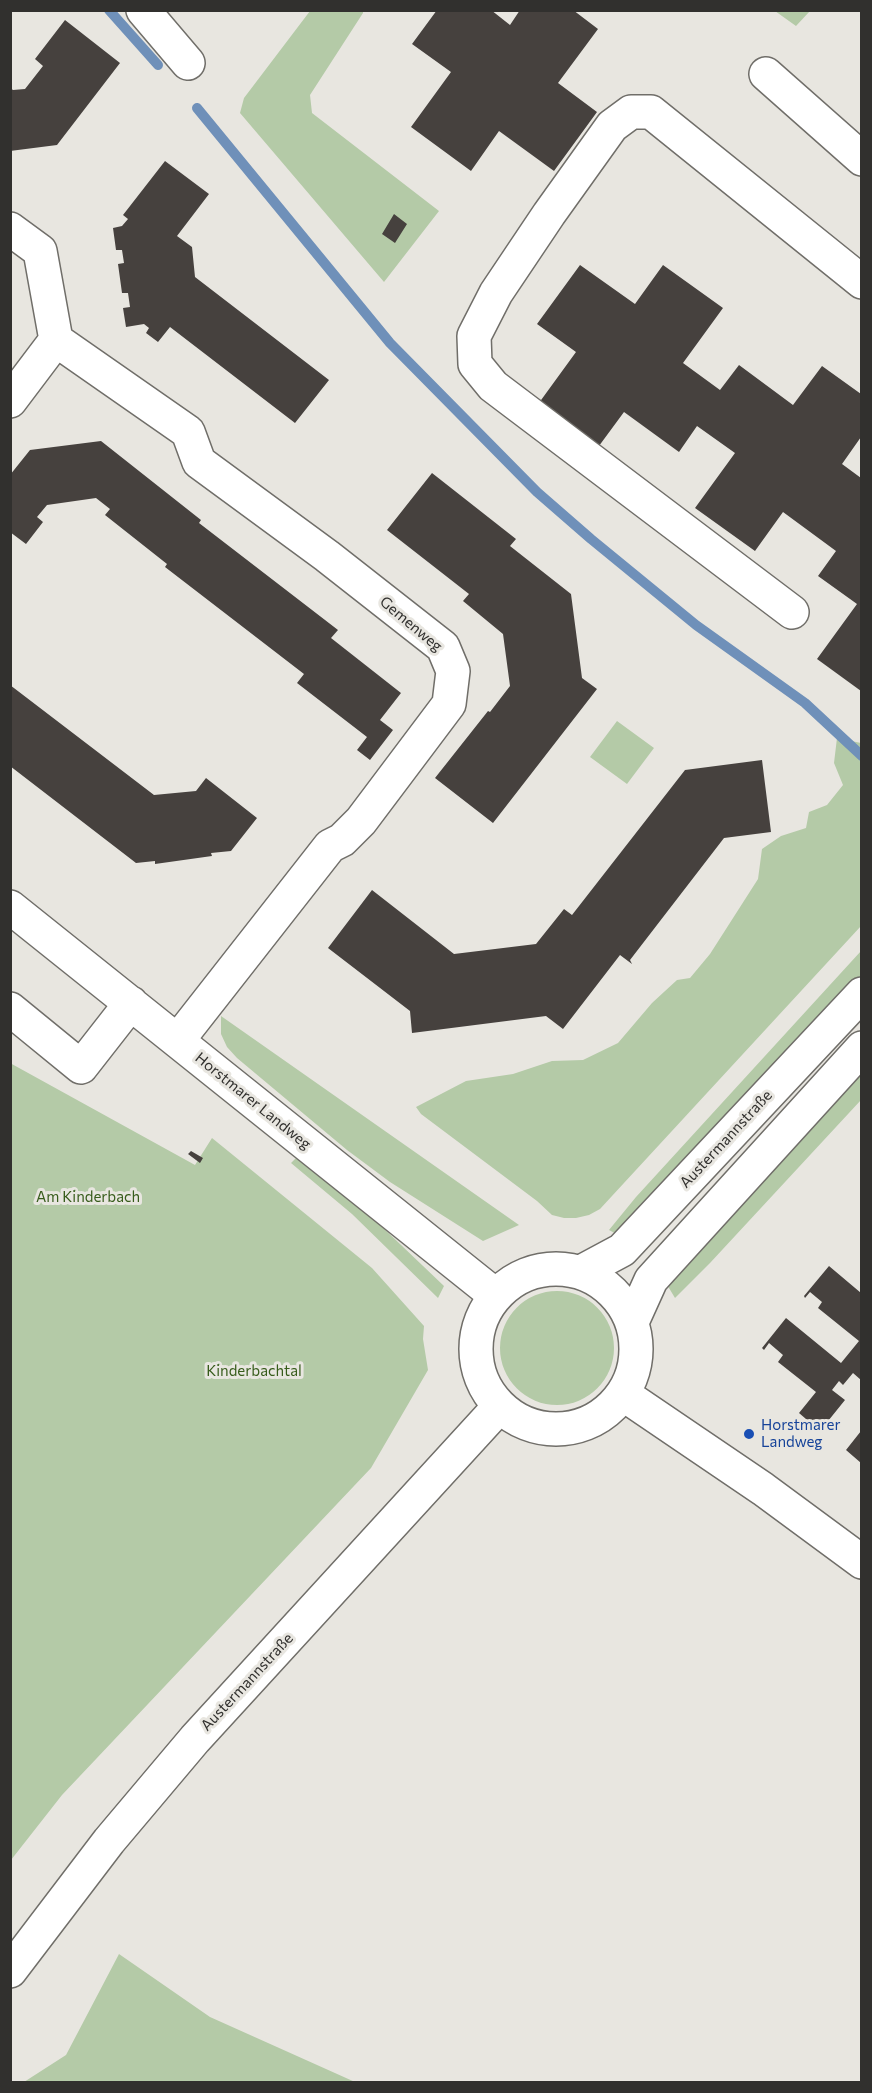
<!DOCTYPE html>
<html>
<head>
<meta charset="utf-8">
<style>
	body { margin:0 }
	#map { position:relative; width:872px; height:2093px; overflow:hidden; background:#e8e6e0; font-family:Commissioner,sans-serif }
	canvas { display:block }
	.frame { position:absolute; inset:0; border:12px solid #31302e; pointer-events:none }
</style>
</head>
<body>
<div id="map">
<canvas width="872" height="2093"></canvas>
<div class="frame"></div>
</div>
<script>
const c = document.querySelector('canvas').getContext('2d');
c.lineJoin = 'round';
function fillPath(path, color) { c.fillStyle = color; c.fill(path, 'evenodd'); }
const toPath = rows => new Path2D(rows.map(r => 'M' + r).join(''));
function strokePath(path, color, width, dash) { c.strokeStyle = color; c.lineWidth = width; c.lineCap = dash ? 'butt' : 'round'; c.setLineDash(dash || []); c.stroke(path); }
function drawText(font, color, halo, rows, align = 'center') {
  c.font = font + ' Commissioner,sans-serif'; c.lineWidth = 6; c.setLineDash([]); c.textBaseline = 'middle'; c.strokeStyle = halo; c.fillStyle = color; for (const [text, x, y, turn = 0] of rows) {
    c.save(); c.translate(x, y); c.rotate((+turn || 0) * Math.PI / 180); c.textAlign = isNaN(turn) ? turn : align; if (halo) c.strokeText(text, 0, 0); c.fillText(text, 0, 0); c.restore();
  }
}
const green = toPath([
	[310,11,363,11,363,13,310,95,312,113,439,211,384,282,240,113,244,98],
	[775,11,810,11,796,26],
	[617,721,654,748,627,784,590,757],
	[837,738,861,743,861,926,600,1209,589,1215,576,1218,564,1218,552,1215,537,1201,421,1114,416,1107,466,1081,513,1074,552,1061,583,1060,618,1043,652,1003,677,980,690,978,710,954,758,879,762,849,781,836,806,828,809,812,827,805,843,785,834,763],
	[861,951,861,982,622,1237,609,1230,636,1197],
	[221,1016,519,1225,483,1241,390,1182,347,1150,237,1058,227,1047,221,1034],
	[861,1058,861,1100,710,1263,675,1298,666,1283],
	[10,1063,195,1165,212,1138,372,1268,424,1326,423,1339,428,1370,371,1468,62,1795,11,1860],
	[297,1157,357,1203,444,1286,438,1298,352,1214,291,1163],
	'500 1348a57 57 0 1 1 114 0a57 57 0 1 1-114 0Z',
	[119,1954,210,2017,355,2082,24,2082,66,2055]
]);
const stream = toPath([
	[109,10,158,65],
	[197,108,390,343,537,492,591,539,696,625,805,703,862,756]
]);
const building = toPath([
	[437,10,491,10,510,25,520,10,573,10,598,29,558,83,597,112,554,171,499,131,471,171,411,127,451,72,412,44],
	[65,20,120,63,57,145,10,151,10,88,13,90,25,89,43,66,35,59],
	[165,161,209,194,177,236,192,247,195,277,329,380,295,423,170,327,158,342,146,333,149,328,144,324,126,327,123,308,130,307,128,293,122,293,118,264,124,263,122,250,116,250,113,228,122,226,128,219,123,215],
	[394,214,407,224,395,243,382,234],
	[580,265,635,304,663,265,723,308,683,363,720,390,739,365,793,405,822,366,861,394,861,437,842,464,861,478,861,691,817,659,857,604,818,576,836,551,783,512,755,551,695,508,735,453,697,426,679,452,624,412,596,450,536,407,576,352,537,324],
	[101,441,201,520,199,523,338,630,331,638,401,693,380,720,393,730,370,760,357,750,367,737,297,683,304,674,165,567,167,564,105,515,110,509,96,498,47,505,37,517,43,522,26,544,10,532,10,475,30,450],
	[432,473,516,539,510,546,571,594,582,678,597,689,493,823,435,778,488,711,490,712,510,686,503,634,463,601,469,594,387,530],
	[10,685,154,795,196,791,206,778,257,818,231,851,211,853,212,856,155,864,155,861,136,863,10,766],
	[762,760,771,832,724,838,630,960,632,964,620,955,563,1029,546,1016,412,1033,410,1011,328,948,372,890,454,954,536,944,564,909,572,915,685,770],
	[191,1151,203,1158,200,1163,188,1154],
	[829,1266,861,1293,861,1380,853,1373,843,1385,839,1381,832,1390,845,1400,820,1431,799,1413,816,1392,778,1362,783,1355,769,1343,764,1350,762,1348,786,1318,841,1363,859,1341,818,1308,822,1302,810,1292,805,1298,804,1296],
	[861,1431,861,1463,846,1450]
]);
const minor = toPath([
	[143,10,188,63],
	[766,74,862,159],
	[10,229,40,251,56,340,188,432,199,462,327,556,443,647,453,671,449,704,361,821,342,840,330,846,178,1040],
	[10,401,56,340],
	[792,612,493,386,475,364,474,336,496,293,549,214,612,126,631,112,651,112,862,282],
	[10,907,495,1295],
	[10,1009,81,1067,131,1003],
	[623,1394,763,1489,862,1562]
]);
const major = toPath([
	'476 1349a80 80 0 1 1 160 0a80 80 0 1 1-160 0Z',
	[581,1272,622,1250,862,994],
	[632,1322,651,1280,862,1048],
	[10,1971,109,1841,195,1739,499,1407]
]);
const markers = [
	[749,1434,6,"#1a4fb4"]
];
const streetNames = [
	["Gemenweg",411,624,40],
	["Horstmarer Landweg",253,1101,39],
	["Austermannstraße",726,1139,-47],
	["Austermannstraße",247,1682,-47]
];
const parkNames = [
	["Am Kinderbach",88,1197],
	["Kinderbachtal",254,1371]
];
const transitNames = [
	["Horstmarer",761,1425],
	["Landweg",761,1442]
];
fillPath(green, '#b4caa7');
strokePath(stream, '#6f90b9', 10);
fillPath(building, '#46413e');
strokePath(minor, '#706e69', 36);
strokePath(major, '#706e69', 36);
strokePath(minor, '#fff', 33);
strokePath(major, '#fff', 33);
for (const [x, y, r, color] of markers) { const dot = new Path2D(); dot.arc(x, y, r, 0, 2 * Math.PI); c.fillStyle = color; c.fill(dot); strokePath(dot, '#e8e6e0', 2); }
drawText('15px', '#31302e', '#e8e6e0', streetNames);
drawText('15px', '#375c1b', '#e8e6e0', parkNames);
drawText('15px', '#164399', '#e8e6e0', transitNames, 'left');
</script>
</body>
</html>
